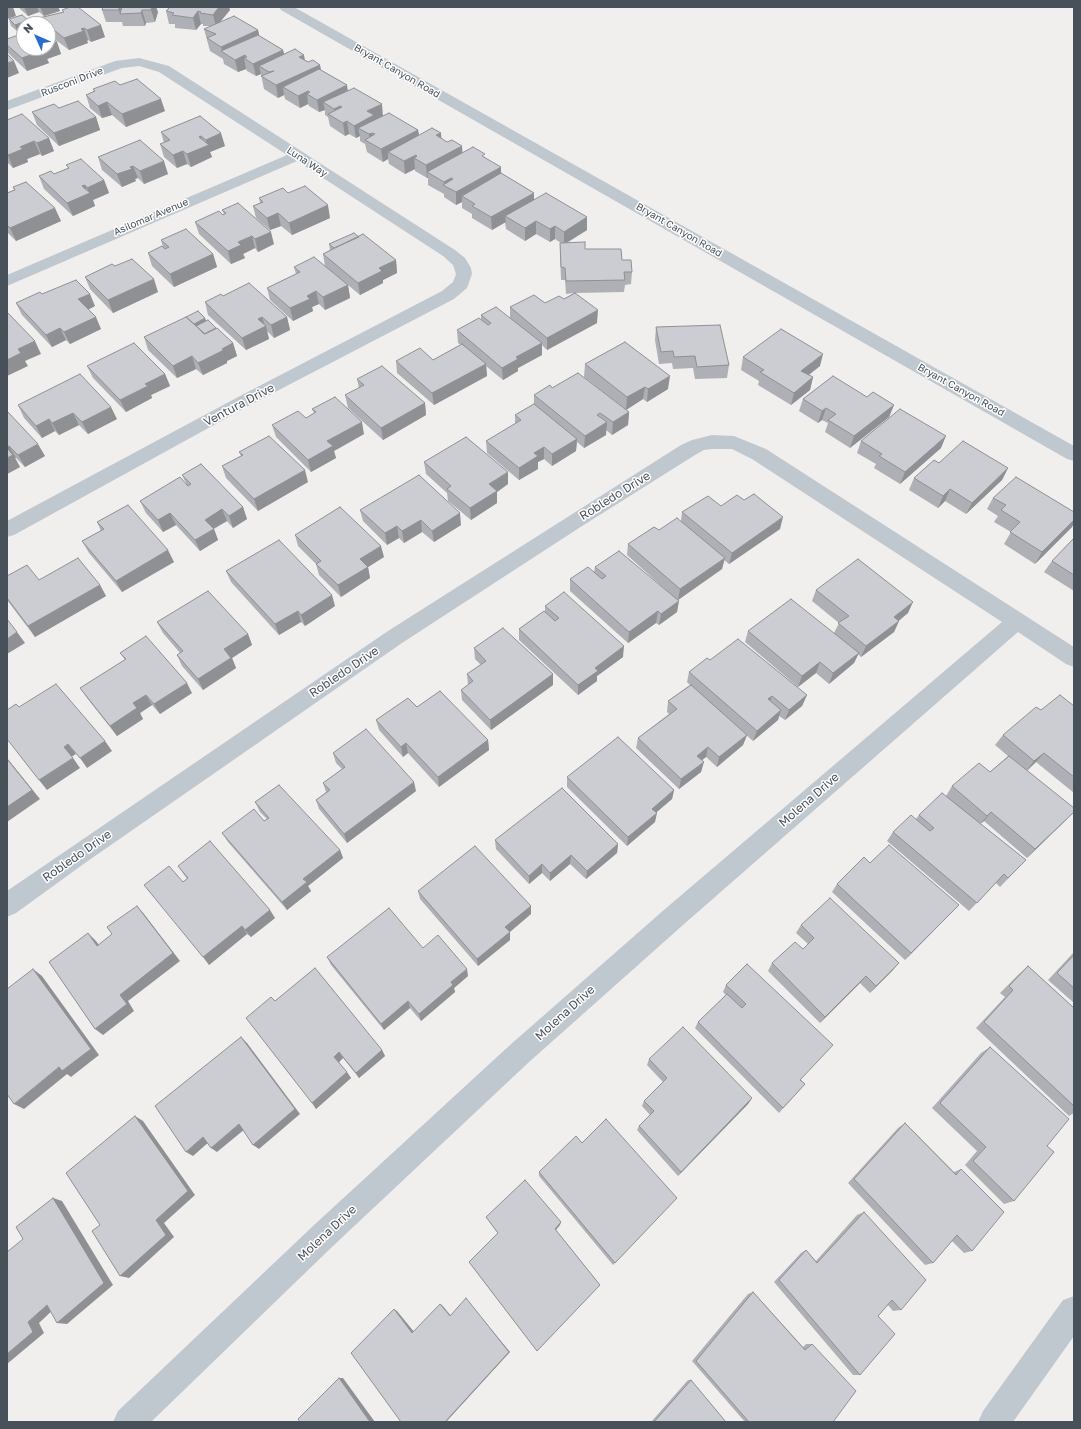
<!DOCTYPE html>
<html>
<head>
<meta charset="utf-8">
<style>
	body { margin:0 }
	#map { position:relative; width:1081px; height:1429px; overflow:hidden; background:#f1eeee; font-family:"Golos Text",sans-serif }
	canvas { display:block }
	.frame { position:absolute; inset:0; border:8px solid #48515a; pointer-events:none }
	.north { position:absolute; left:16px; top:16px; width:40px; height:40px; box-sizing:border-box; background:#fff; border:1px solid #b6b9bd; border-radius:50%; rotate:315deg; font-size:11px; font-weight:700; line-height:16px; text-align:center; color:#48515a }
	.north::after { content:''; display:block; margin:auto; width:14px; height:18px; background:#286cd1; clip-path:polygon(50% 0,100% 100%,50% 72%,0 100%) }
</style>
</head>
<body>
<div id="map">
<canvas width="1081" height="1429"></canvas>
<div class="frame"></div>
<div class="north">N</div>
</div>
<script>
const c = document.querySelector('canvas').getContext('2d');
c.lineJoin = 'round';
const toPath = rows => new Path2D(rows.map(r => 'M' + r).join(''));
function fillPath(path, color) { c.fillStyle = color; c.fill(path, 'evenodd'); }
function strokePath(path, color, width, dash) { c.strokeStyle = color; c.lineWidth = width; c.lineCap = dash ? 'butt' : 'round'; c.setLineDash(dash || []); c.stroke(path); }
function drawText(font, color, halo, rows, align = 'center') {
  c.font = font + ' "Golos Text",sans-serif'; c.lineWidth = 3; c.setLineDash([]); c.textBaseline = 'middle'; c.strokeStyle = halo; c.fillStyle = color; for (const [text, x, y, turn = 0] of rows) {
    c.save(); c.translate(x, y); c.rotate((+turn || 0) * Math.PI / 180); c.textAlign = isNaN(turn) ? turn : align; if (halo) c.strokeText(text, 0, 0); c.fillText(text, 0, 0); c.restore();
  }
}
const minor = toPath([
	[279,7,294,7,1074,446,1074,461,1067,459,281,10,279,7],
	[139,58,169,66,455,250,465,258,471,268,472,274,467,288,454,299,252,404,14,535,7,537,7,521,240,396,442,291,453,282,456,274,453,265,443,256,297,161,7,286,7,275,287,155,159,72,139,66,122,68,7,110,7,101,115,61,139,58],
	[712,435,734,436,766,449,1074,647,1074,667,1066,664,1018,632,683,925,528,1063,333,1246,151,1422,113,1422,118,1411,313,1226,510,1045,665,909,1002,622,752,459,732,449,712,449,704,450,695,455,579,528,402,643,85,863,16,913,7,917,7,891,388,631,681,445,692,440,712,435],
	[1074,1296,1074,1336,1013,1422,978,1422,983,1411,1063,1300,1074,1296]
]);
const wall = toPath([
	[18,7,58,7,60,11,44,16,39,12,28,16],
	[103,7,156,7,158,12,155,22,146,23,145,26,123,26,122,22,106,22,102,10],
	[170,7,229,7,230,10,220,22,258,30,259,36,283,50,284,54,305,60,308,62,320,65,321,70,347,85,347,91,383,116,418,130,419,135,441,138,463,153,485,157,501,173,534,193,534,200,587,230,567,243,585,249,622,260,632,272,631,284,625,285,624,292,575,293,597,323,547,350,542,345,542,355,518,368,518,371,503,380,486,366,487,376,434,405,397,373,396,361,433,360,461,345,458,343,457,330,481,320,481,315,510,318,510,307,545,303,564,299,574,293,566,294,565,280,561,280,560,255,560,243,561,243,555,239,550,242,536,234,525,241,506,229,505,222,492,230,472,218,472,214,462,208,462,202,456,205,444,197,444,194,428,185,428,178,427,178,415,171,415,169,405,174,389,164,388,159,383,162,367,152,365,144,360,141,360,136,356,138,349,134,345,136,330,126,328,117,325,115,325,110,319,112,309,106,308,104,300,108,285,99,284,95,278,98,264,89,261,74,256,76,247,71,246,69,238,72,224,64,223,59,210,51,204,29,210,26,203,26,203,24,201,24,196,30,175,28,175,24,169,24,166,11],
	[62,10,105,37,91,42,88,40,87,41,88,43,69,50,48,34,48,24,41,24,39,18,63,12],
	[9,19,28,20,17,31,11,26],
	[7,39,24,48,48,48,57,42,61,54,47,59,49,63,27,71,8,53,7,52],
	[120,85,165,111,126,127,112,115,102,118,90,108,86,95,94,92,93,89],
	[59,108,96,117,100,130,59,146,37,125,32,112],
	[200,116,225,146,210,152,212,157,191,167,187,164,177,168,164,157,160,144,164,143,161,132],
	[7,120,54,151,42,156,40,154,27,159,28,162,13,168,7,162],
	[98,157,168,174,144,184,138,178,135,179,136,181,122,187,102,170],
	[66,165,104,180,109,193,93,200,95,206,73,216,44,189,39,176,54,174,68,168],
	[13,187,61,221,16,241,7,232,7,193,14,190],
	[288,193,330,218,292,235,281,226,270,230,256,218,253,206,260,203,259,198],
	[222,210,274,244,258,252,255,248,243,254,245,258,231,264,199,234,195,222,223,215,224,214],
	[359,237,396,260,397,273,383,280,383,283,360,295,348,285,350,298,325,310,319,304,312,307,313,311,293,321,270,300,267,288,296,274,294,267,325,266,323,254,330,250,329,244],
	[161,240,213,254,217,267,174,287,152,266,148,253,163,247],
	[115,266,158,292,113,313,90,289,85,277],
	[42,294,95,306,88,309,101,329,70,344,66,340,52,347,22,315,16,303],
	[223,296,287,317,290,330,274,338,267,331,269,339,246,350,208,315,205,302],
	[206,321,233,343,237,356,227,361,227,363,203,375,196,369,177,378,148,350,144,337],
	[656,327,729,365,727,378,695,379,693,368,673,369,672,363,659,364,655,340],
	[743,357,820,366,809,375,813,377,810,390,791,405,758,385,759,381,741,370],
	[585,364,668,389,647,402,643,399,626,410,584,377],
	[87,366,165,374,170,386,151,395,152,398,126,412,93,378],
	[357,379,425,403,426,415,383,440,348,408,345,395,359,388],
	[552,388,629,412,628,425,612,435,606,430,606,435,584,448,577,442,576,451,552,466,544,459,538,462,538,469,519,480,487,453,486,441,515,424,515,415,534,404,534,395],
	[867,397,894,405,889,417,850,448,825,432,828,423,822,420,818,423,799,411,803,399],
	[18,405,117,419,88,434,79,425,59,435,55,431,42,438,24,418],
	[312,409,364,434,334,451,336,458,311,472,276,437,272,425,306,418,314,413],
	[7,411,45,456,25,467,16,458,15,458,20,467,7,474],
	[861,441,941,448,900,484,874,468,876,464,857,453],
	[239,452,308,482,258,511,226,478,222,466,241,456],
	[424,462,508,484,497,492,497,503,471,520,448,501,447,493,426,474],
	[939,463,1008,468,1002,480,966,514,945,501,938,508,909,490,914,478],
	[182,475,243,507,247,519,233,528,227,521,214,529,218,540,200,551,176,525,163,532,146,513,140,501,186,483],
	[993,498,1074,512,1074,523,1072,527,1035,564,1004,544,1011,532,994,522,998,516,987,509],
	[744,500,780,529,729,564,724,560,722,569,678,600,677,612,659,625,656,623,628,643,570,591,570,579,594,572,595,567,677,600,627,555,628,544,659,530,681,521,682,512,721,506],
	[360,510,461,525,434,542,422,532,404,543,399,538,387,545,363,521],
	[97,522,174,562,122,592,89,553,82,541,101,531],
	[295,535,384,557,368,567,370,578,341,597,319,575,316,564,298,546],
	[1074,538,1074,591,1044,572,1052,561],
	[226,571,335,606,305,626,301,622,279,635,231,582],
	[7,576,39,580,100,585,106,596,35,637,7,600],
	[816,590,908,613,899,621,894,632,861,657,858,654,854,663,829,684,816,673,798,687,745,642,748,631,834,633,839,623,812,601],
	[545,606,623,657,597,676,597,681,578,695,519,640,519,629,545,612],
	[157,622,248,634,252,645,232,658,236,668,203,690,182,666,177,655,180,653,163,633],
	[474,648,553,674,553,685,491,730,462,700,461,690,468,685,467,674,481,665,475,659],
	[120,653,192,693,160,714,152,705,140,713,143,719,117,736,87,698,80,688,125,660],
	[710,660,807,695,802,706,785,720,779,716,778,720,753,741,726,717,747,735,743,745,717,767,706,757,702,760,701,772,679,789,636,748,638,738,669,714,667,712,668,701,690,685,687,682,689,672],
	[1074,706,1074,793,1036,762,1027,771,1067,819,1027,858,984,821,980,824,1026,860,1000,887,996,883,969,911,887,841,893,832,916,819,919,815,946,796,952,786,990,772,1008,756,995,745,1003,735,1041,710],
	[417,707,488,740,489,750,439,787,408,753,403,757,379,730,376,720],
	[333,753,416,791,347,843,319,809,316,800,326,792,323,783,342,769,336,763],
	[567,777,674,790,672,799,656,812,655,822,627,846,567,787],
	[255,802,340,850,343,858,308,886,311,891,287,910,228,842,222,833,264,821,267,819,260,812],
	[495,840,618,844,617,853,586,879,570,864,550,881,542,873,529,884,496,849],
	[870,863,951,913,905,960,832,892,837,884],
	[178,866,275,918,251,937,247,934,209,965,183,882,187,879],
	[418,891,531,906,531,914,510,932,510,940,478,966,420,899],
	[801,925,893,970,870,993,860,983,820,1023,768,971,772,963,803,949,808,944,796,933],
	[423,948,468,976,454,988,455,992,421,1021,410,1008,384,1030,331,965,327,957],
	[1074,952,1074,1003,1048,980],
	[747,964,801,1080,805,1084,779,1113,695,1028,698,1022,726,995,723,992,726,985],
	[1028,966,1074,1008,1074,1113,1069,1116,976,1028,1005,997,1000,993,1019,974],
	[275,1001,382,1050,385,1056,359,1078,343,1058,339,1062,351,1078,316,1109],
	[990,1047,1047,1146,1014,1201,1004,1204,965,1165,977,1151,932,1108,981,1053],
	[649,1059,752,1098,748,1104,678,1176,637,1130,639,1126,650,1115,642,1106,644,1101,663,1082,647,1065],
	[905,1123,954,1172,961,1169,972,1251,964,1253,952,1241,933,1263,925,1265,848,1183,898,1128],
	[582,1143,674,1201,613,1265,539,1176,539,1172],
	[864,1212,901,1310,893,1311,888,1305,878,1316,860,1375,853,1375,774,1282,801,1253,806,1250,816,1261,857,1215],
	[486,1217,560,1225,556,1230,600,1285,537,1351,469,1262,498,1233,488,1220],
	[753,1292,803,1347,806,1344,812,1344,833,1422,745,1422,692,1361,748,1294],
	[688,1380,691,1380,726,1422,651,1422]
]);
const shadedWall = toPath([
	[7,7,13,7,16,16,7,19],
	[24,7,37,7,39,12,28,16],
	[40,7,58,7,60,11,44,16],
	[119,7,120,7,122,14,120,14,119,10],
	[152,7,156,7,158,12,155,22,151,10],
	[219,7,229,7,230,10,216,27,213,15],
	[142,10,146,23,145,26,141,13],
	[198,11,201,24,196,30,193,18],
	[28,20,30,24,24,24,24,29,17,31,15,25],
	[101,25,105,37,91,42,87,30],
	[84,28,88,40,87,41,88,43,69,50,64,38],
	[258,30,261,43,222,52,221,47],
	[57,42,61,54,47,59,49,63,27,71,22,58,44,50,43,48,48,48,48,45],
	[283,50,286,62,259,66,261,74,256,76,253,64],
	[245,55,246,59,244,58,246,69,238,72,235,60],
	[304,55,306,67,299,57],
	[14,61,19,73,7,78,7,63],
	[320,65,322,77,283,87,284,95,278,98,276,85],
	[347,85,349,98,323,102,325,110,319,112,317,100],
	[308,91,308,95,307,94,308,104,300,108,298,96],
	[161,99,165,111,126,127,122,114],
	[107,102,112,115,102,118,98,106],
	[382,104,383,117,358,128,360,136,356,138,354,126,367,111],
	[340,106,342,118,335,119,334,109],
	[96,117,100,130,59,146,54,133],
	[347,121,349,134,345,136,343,123],
	[418,130,420,142,388,152,388,159,383,162,381,149],
	[221,133,225,146,210,152,212,157,191,167,187,154,199,137,201,136,204,147,207,145,206,140],
	[372,133,374,145,370,143,369,134],
	[441,133,442,146,436,135],
	[49,138,54,151,42,156,37,143],
	[34,141,40,154,27,159,28,162,13,168,8,155,20,147],
	[462,146,463,158,427,172,428,178,427,178,426,165],
	[183,151,187,164,177,168,173,155],
	[416,155,416,160,414,158,415,169,405,174,404,161],
	[164,161,168,174,144,184,140,171],
	[133,166,138,178,135,179,136,181,122,187,117,174],
	[501,167,501,179,462,196,462,202,456,205,456,192],
	[451,178,452,190,444,185,444,182],
	[104,180,109,193,93,200,95,206,73,216,67,203,82,186,85,185,88,194,90,194,87,188],
	[534,193,534,205,505,216,506,222,492,230,491,217],
	[328,205,330,218,292,235,289,223],
	[55,208,61,221,16,241,10,228],
	[278,213,281,226,270,230,267,218],
	[587,217,587,230,564,244,564,232],
	[536,221,536,234,525,241,525,228],
	[555,226,555,239,550,242,550,229],
	[271,232,274,244,258,252,255,239],
	[252,236,255,248,243,254,245,258,231,264,228,251,238,242],
	[213,254,217,267,174,287,170,274],
	[396,260,397,273,383,280,383,283,360,295,358,283,379,268],
	[154,279,158,292,113,313,108,300],
	[348,285,350,298,325,310,323,297],
	[316,291,319,304,312,307,313,311,293,321,290,308,307,296],
	[90,294,95,306,84,312,78,299],
	[598,310,597,323,547,350,547,338],
	[96,317,101,329,70,344,64,332],
	[262,317,265,326,266,326,269,339,246,350,242,338,258,319],
	[287,317,290,330,274,338,271,325],
	[205,318,208,325,196,330,191,326],
	[60,328,66,340,52,347,46,335],
	[35,341,41,354,25,361,28,366,7,376,7,360,18,349],
	[233,343,237,356,227,361,227,363,203,375,198,363,222,349],
	[542,343,542,355,518,368,518,371,503,380,502,368,516,357],
	[823,354,820,366,798,383,801,371],
	[192,356,196,369,177,378,173,366],
	[486,364,487,376,434,405,432,393],
	[165,374,170,386,151,395,152,398,126,412,120,400,145,384],
	[670,376,668,389,647,402,648,389],
	[813,377,810,390,791,405,794,393],
	[645,387,643,399,626,410,627,397],
	[425,403,426,415,383,440,381,428],
	[894,405,889,417,850,448,854,436],
	[111,407,117,419,88,434,82,422],
	[826,408,822,420,818,423,822,411],
	[629,412,628,425,612,435,613,422],
	[73,413,79,425,59,435,52,423],
	[49,419,55,431,42,438,36,426],
	[362,422,364,434,334,451,336,458,311,472,308,460,327,441],
	[607,422,606,435,584,448,585,436],
	[946,436,941,448,900,484,905,472],
	[577,439,576,451,552,466,552,454],
	[38,444,45,456,25,467,18,455],
	[9,446,16,458,15,458,20,467,7,474,7,447],
	[544,447,544,459,538,462,538,469,519,480,519,468,534,453],
	[1008,468,1002,480,966,514,972,503],
	[305,470,308,482,258,511,254,499],
	[508,472,508,484,497,492,497,503,471,520,470,508,489,484],
	[950,489,945,501,938,508,943,496],
	[243,507,247,519,233,528,229,516],
	[222,509,227,521,209,531,205,520],
	[170,513,176,525,163,532,158,520],
	[460,513,461,525,434,542,432,531],
	[783,517,780,529,729,564,732,553],
	[421,520,422,532,404,543,402,531],
	[1074,520,1074,523,1072,527,1035,564,1042,552],
	[397,526,399,538,387,545,385,533],
	[214,529,218,540,200,551,195,540],
	[381,546,384,557,368,567,370,578,341,597,338,585,360,559],
	[168,550,174,562,122,592,116,581],
	[725,558,722,569,678,600,680,589],
	[100,585,106,596,35,637,28,626],
	[332,595,335,606,305,626,301,615],
	[679,601,677,612,659,625,661,614],
	[913,602,908,613,889,628,894,617],
	[298,611,301,622,279,635,275,624],
	[658,611,656,623,628,643,629,632],
	[899,621,894,632,861,657,866,646],
	[17,632,25,643,7,654,7,639],
	[248,634,252,645,232,658,236,668,203,690,198,679,224,649],
	[624,646,623,657,597,676,597,681,578,695,578,685,595,668],
	[859,653,854,663,829,684,833,673],
	[820,662,816,673,798,687,802,676],
	[553,674,553,685,491,730,490,720],
	[187,683,192,693,160,714,154,704],
	[146,695,152,705,140,713,143,719,117,736,110,726,133,703],
	[807,695,802,706,785,720,789,710],
	[772,696,768,707,768,699],
	[781,710,778,720,753,741,757,731],
	[747,735,743,745,717,767,719,757],
	[488,740,489,750,439,787,438,777],
	[105,741,112,751,87,768,80,758],
	[406,743,408,753,403,757,401,747],
	[68,744,76,754,71,757,64,747],
	[708,747,706,757,695,766,697,756],
	[1044,753,1036,762,1026,771,1034,761],
	[7,758,40,799,7,822],
	[73,758,80,768,47,790,39,780],
	[704,762,701,772,679,789,681,779],
	[414,782,416,791,347,843,344,834],
	[674,790,672,799,650,818,652,809],
	[991,812,984,821,979,825,987,816],
	[1074,812,1067,819,1027,858,1035,849],
	[657,813,655,822,627,846,628,837],
	[618,844,617,853,586,879,587,871],
	[340,850,343,858,308,886,311,891,287,910,282,902,303,879],
	[571,855,570,864,550,881,550,873],
	[542,864,542,873,529,884,529,876],
	[959,905,951,913,905,960,911,953],
	[137,906,144,914,180,961,128,1001,134,1011,103,1035,95,1029],
	[531,906,531,914,506,935,505,927],
	[270,910,275,918,251,937,245,930],
	[242,926,247,934,209,965,203,957],
	[510,932,510,940,478,966,477,959],
	[88,933,96,941,105,953,97,946],
	[899,963,893,970,870,993,876,986],
	[33,969,42,976,99,1055,71,1077,67,1074,24,1109,14,1104,59,1067],
	[467,969,468,976,454,988,455,992,421,1021,419,1014,451,982],
	[866,976,860,983,820,1023,825,1017],
	[408,1001,410,1008,384,1030,381,1024],
	[241,1037,247,1043,300,1114,259,1149,253,1145],
	[382,1050,385,1056,359,1078,356,1073],
	[339,1052,343,1058,338,1063,334,1057],
	[347,1072,351,1078,316,1109,312,1103],
	[752,1098,748,1104,678,1176,681,1172],
	[135,1116,143,1121,195,1195,164,1223,174,1237,129,1278,120,1276,156,1220],
	[239,1124,245,1129,217,1152,211,1148],
	[203,1137,210,1141,193,1156,186,1152],
	[53,1198,62,1201,113,1285,67,1324,57,1323],
	[561,1222,560,1225,554,1232,555,1229],
	[467,1300,510,1352,446,1422,445,1422],
	[440,1304,442,1305,452,1317,450,1316],
	[47,1305,57,1306,39,1323,44,1333,7,1364,7,1354,28,1322],
	[394,1309,397,1311,415,1333,412,1333],
	[339,1378,343,1378,375,1422,370,1422]
]);
const building = toPath([
	[70,7,78,7,101,25,87,30,84,28,81,29,84,31,64,38,48,25,48,24,46,24,39,18,64,12,62,10,70,7],
	[103,7,119,7,119,10,102,10,103,7],
	[122,7,152,7,151,10,142,10,141,13,120,14,122,7],
	[170,7,219,7,213,15,200,13,201,12,198,11,193,18,172,15,174,13,166,11,170,7],
	[22,15,28,20,15,25,9,19,22,15],
	[234,16,258,30,221,47,207,38,216,34,204,29,234,16],
	[24,33,24,48,41,48,44,50,22,58,7,45,7,39,24,33],
	[48,34,57,42,48,45,48,34],
	[258,35,283,50,253,64,244,58,247,57,245,55,235,60,221,51,258,35],
	[295,49,304,55,299,57,308,62,313,60,320,65,276,85,261,76,274,71,269,72,259,66,295,49],
	[7,54,14,61,7,63,7,54],
	[319,69,347,85,317,100,307,94,310,92,308,91,298,96,283,87,319,69],
	[137,79,161,99,122,114,107,102,98,106,86,95,95,91,93,89,115,81,120,85,137,79],
	[354,88,382,104,367,111,374,115,354,126,347,121,343,123,328,114,342,107,340,106,334,109,323,102,354,88],
	[78,101,96,117,54,133,32,112,54,104,59,108,78,101],
	[389,113,418,130,381,149,365,140,375,134,372,133,369,134,358,128,389,113],
	[22,114,49,138,37,143,34,141,20,147,23,149,8,155,7,154,7,120,22,114],
	[200,116,221,133,206,140,201,136,199,137,209,145,187,154,183,151,173,155,160,144,170,140,161,132,200,116],
	[432,128,441,133,436,135,447,142,452,140,462,146,426,165,414,158,417,156,416,155,404,161,388,152,432,128],
	[140,140,164,161,140,171,133,166,130,167,132,169,117,174,98,157,140,140],
	[473,147,485,154,482,156,501,167,456,192,443,185,453,179,451,178,444,182,427,172,473,147],
	[81,159,104,180,87,188,85,185,82,186,90,193,67,203,39,176,51,171,54,174,69,168,66,165,81,159],
	[501,173,534,193,491,217,472,206,475,204,462,196,501,173],
	[26,182,55,208,10,228,7,225,7,193,15,190,13,187,26,182],
	[305,186,328,205,289,223,278,213,267,218,253,206,263,202,259,198,283,188,288,193,305,186],
	[546,193,587,217,564,232,555,226,550,229,536,221,525,228,505,216,546,193],
	[238,203,271,232,255,239,252,236,238,242,241,245,228,251,195,222,219,211,223,215,226,213,222,210,238,203],
	[186,229,213,254,170,274,148,253,162,246,165,249,169,247,161,240,186,229],
	[354,233,359,237,334,248,329,244,354,233],
	[363,234,396,260,379,268,382,271,358,283,323,254,363,234],
	[585,242,585,249,621,249,622,260,631,260,632,272,624,272,625,280,566,281,565,268,561,267,560,243,585,242],
	[314,257,348,285,323,297,316,291,307,296,310,299,290,308,267,288,300,272,294,267,314,257],
	[132,259,154,279,108,300,85,277,112,264,115,266,132,259],
	[76,280,90,294,78,299,96,317,64,332,60,328,46,335,16,303,40,292,42,294,76,280],
	[249,283,287,317,271,325,262,317,258,319,266,326,242,338,205,302,221,294,223,296,249,283],
	[575,293,598,310,547,338,510,307,534,295,545,303,559,296,564,299,575,293],
	[496,307,542,343,516,357,518,359,502,368,457,330,479,318,488,325,491,323,481,315,496,307],
	[198,311,205,318,194,324,186,317,198,311],
	[7,312,35,341,18,349,21,353,7,360,7,312],
	[186,317,205,334,217,328,233,343,222,349,224,350,198,363,192,356,173,366,144,337,186,317],
	[208,320,216,328,204,334,196,326,208,320],
	[720,325,729,365,697,367,695,356,674,357,673,351,661,352,656,327,720,325],
	[781,329,823,354,801,371,813,377,794,393,760,372,764,370,743,357,781,329],
	[625,342,670,376,648,389,645,387,627,397,585,364,625,342],
	[134,343,165,374,145,384,148,386,120,400,87,366,134,343],
	[462,344,486,364,432,393,396,361,420,348,433,360,462,344],
	[382,366,425,403,381,428,345,395,364,385,357,379,382,366],
	[578,373,629,412,613,422,600,413,597,415,607,422,585,436,534,395,550,385,552,388,578,373],
	[80,374,111,407,82,422,73,413,52,423,49,419,36,426,18,405,80,374],
	[833,376,867,397,873,392,894,405,854,436,828,420,836,414,826,408,822,411,803,399,833,376],
	[335,397,362,422,327,441,333,446,308,460,272,425,298,411,306,418,316,412,312,409,335,397],
	[534,404,577,439,552,454,544,447,534,453,538,456,519,468,486,441,521,420,515,415,534,404],
	[900,409,946,436,905,472,879,456,882,454,861,441,900,409],
	[7,411,38,444,18,455,9,446,7,447,7,411],
	[269,436,305,470,254,499,222,466,243,455,239,452,269,436],
	[466,437,508,472,489,484,497,491,470,508,447,489,451,486,424,462,466,437],
	[963,441,1008,468,972,503,950,489,943,496,914,478,934,460,939,463,963,441],
	[7,448,13,455,7,458,7,448],
	[201,464,243,507,229,516,222,509,205,520,214,529,195,540,170,513,158,520,140,501,180,477,188,486,191,484,182,475,201,464],
	[419,475,460,513,432,531,421,520,402,531,397,526,385,533,360,510,419,475],
	[1016,477,1074,512,1074,520,1042,552,1010,532,1020,522,1001,510,1006,505,993,498,1016,477],
	[754,494,783,517,732,553,682,512,708,496,721,506,737,495,744,500,754,494],
	[128,505,168,550,116,581,82,541,104,529,97,522,128,505],
	[340,507,381,546,360,559,368,567,338,585,316,564,321,561,295,535,340,507],
	[677,518,725,558,680,589,628,544,654,527,659,530,677,518],
	[1074,538,1074,575,1052,561,1074,538],
	[279,540,332,595,301,615,298,611,275,624,226,571,279,540],
	[619,551,679,601,661,614,658,611,629,632,570,579,588,567,602,579,606,576,595,567,619,551],
	[78,558,100,585,28,626,7,598,7,576,27,565,39,580,78,558],
	[858,559,913,602,894,617,899,621,866,646,838,623,849,616,816,590,858,559],
	[208,591,248,634,224,649,231,658,198,679,177,655,183,651,157,622,208,591],
	[564,592,624,646,595,668,598,671,578,685,519,629,544,611,555,621,559,618,545,606,564,592],
	[791,599,859,653,833,673,820,662,802,676,748,631,791,599],
	[7,619,17,632,7,639,7,619],
	[503,628,553,674,490,720,461,690,473,681,467,674,486,661,474,648,503,628],
	[146,636,187,683,154,704,146,695,133,703,137,708,110,726,80,688,126,659,120,653,146,636],
	[738,639,807,695,789,710,772,696,768,699,781,710,757,731,689,672,707,658,710,660,738,639],
	[56,684,105,741,80,758,68,744,64,747,73,758,39,780,7,739,7,710,16,704,19,707,56,684],
	[691,685,747,735,719,757,708,747,697,756,704,762,681,779,638,738,677,709,668,701,691,685],
	[440,691,488,740,438,777,406,743,401,747,376,720,408,698,417,707,440,691],
	[1060,695,1074,706,1074,777,1044,753,1034,761,1003,735,1036,707,1041,710,1060,695],
	[366,729,414,782,344,834,316,800,330,790,323,783,345,767,333,753,366,729],
	[618,737,674,790,652,809,657,813,628,837,567,777,618,737],
	[1009,756,1074,808,1074,812,1035,849,991,812,987,816,952,786,979,763,990,772,1009,756],
	[7,759,32,790,7,807,7,759],
	[279,785,340,850,303,879,307,882,282,902,222,833,254,809,264,821,269,818,255,802,279,785],
	[562,788,618,844,587,871,571,855,550,873,542,864,529,876,495,840,562,788],
	[942,793,1026,860,1008,878,1004,874,977,903,893,832,911,815,930,831,934,828,919,815,942,793],
	[210,841,270,910,245,930,242,926,203,957,144,885,169,866,183,882,188,878,178,866,210,841],
	[889,845,959,905,911,953,837,884,864,857,870,863,889,845],
	[475,846,531,906,505,927,510,932,477,959,418,891,475,846],
	[830,898,899,963,876,986,866,976,825,1017,772,963,795,942,803,949,814,938,801,925,830,898],
	[137,906,173,953,120,995,127,1004,95,1029,49,962,88,933,97,946,112,934,107,927,137,906],
	[389,908,423,948,438,935,467,969,451,982,453,985,419,1014,408,1001,381,1024,327,957,389,908],
	[1074,955,1074,988,1057,973,1074,955],
	[747,964,833,1045,800,1080,805,1084,783,1108,698,1022,727,994,742,1008,746,1004,726,985,747,964],
	[1028,966,1074,1008,1074,1106,984,1022,1013,990,1009,986,1028,966],
	[315,968,382,1050,356,1073,339,1052,334,1057,347,1072,312,1103,246,1018,271,997,275,1001,315,968],
	[33,969,91,1049,62,1071,59,1067,14,1104,7,1094,7,989,33,969],
	[683,1027,752,1098,681,1172,639,1126,654,1111,644,1101,667,1078,649,1059,683,1027],
	[241,1037,295,1109,253,1145,239,1124,211,1148,203,1137,186,1152,155,1106,241,1037],
	[990,1047,1069,1119,1047,1146,1054,1152,1014,1201,973,1161,986,1147,940,1103,990,1047],
	[135,1116,188,1191,156,1220,166,1235,120,1276,92,1231,100,1225,66,1173,135,1116],
	[606,1119,677,1198,615,1263,539,1172,576,1136,582,1143,606,1119],
	[905,1123,956,1175,961,1169,1004,1212,972,1251,957,1235,933,1263,854,1179,905,1123],
	[525,1180,561,1222,555,1229,600,1285,537,1351,469,1262,498,1233,486,1217,525,1180],
	[53,1198,104,1283,57,1323,47,1305,28,1322,33,1332,7,1354,7,1252,23,1239,16,1227,53,1198],
	[864,1212,926,1280,901,1310,892,1300,878,1316,895,1334,860,1375,779,1280,806,1250,817,1263,864,1212],
	[753,1292,805,1350,812,1344,856,1391,833,1422,806,1422,805,1421,804,1422,749,1422,696,1361,753,1292],
	[466,1298,509,1352,445,1422,401,1422,351,1353,394,1309,412,1333,440,1304,450,1316,466,1298],
	[339,1378,370,1422,300,1422,298,1419,339,1378],
	[691,1380,726,1422,654,1422,691,1380]
]);
const farStreetnames = [
	["Bryant Canyon Road",397,71,30],
	["Rusconi Drive",72,82,-21],
	["Luna Way",307,162,33],
	["Asilomar Avenue",151,217,-23],
	["Bryant Canyon Road",679,230,30],
	["Bryant Canyon Road",961,390,29]
];
const streetNames = [
	["Ventura Drive",239,405,-28],
	["Robledo Drive",615,496,-32],
	["Robledo Drive",344,672,-34],
	["Molena Drive",809,800,-41],
	["Robledo Drive",77,856,-35],
	["Molena Drive",565,1013,-42],
	["Molena Drive",327,1233,-43]
];
fillPath(minor, '#c0c8cf');
fillPath(wall, '#afb0b5');
fillPath(shadedWall, '#8f9094');
fillPath(building, '#cccdd3');
strokePath(building, '#8f9094', 1);
drawText('10px', '#48515a', '#fff', farStreetnames);
drawText('12px', '#48515a', '#fff', streetNames);
</script>
</body>
</html>
